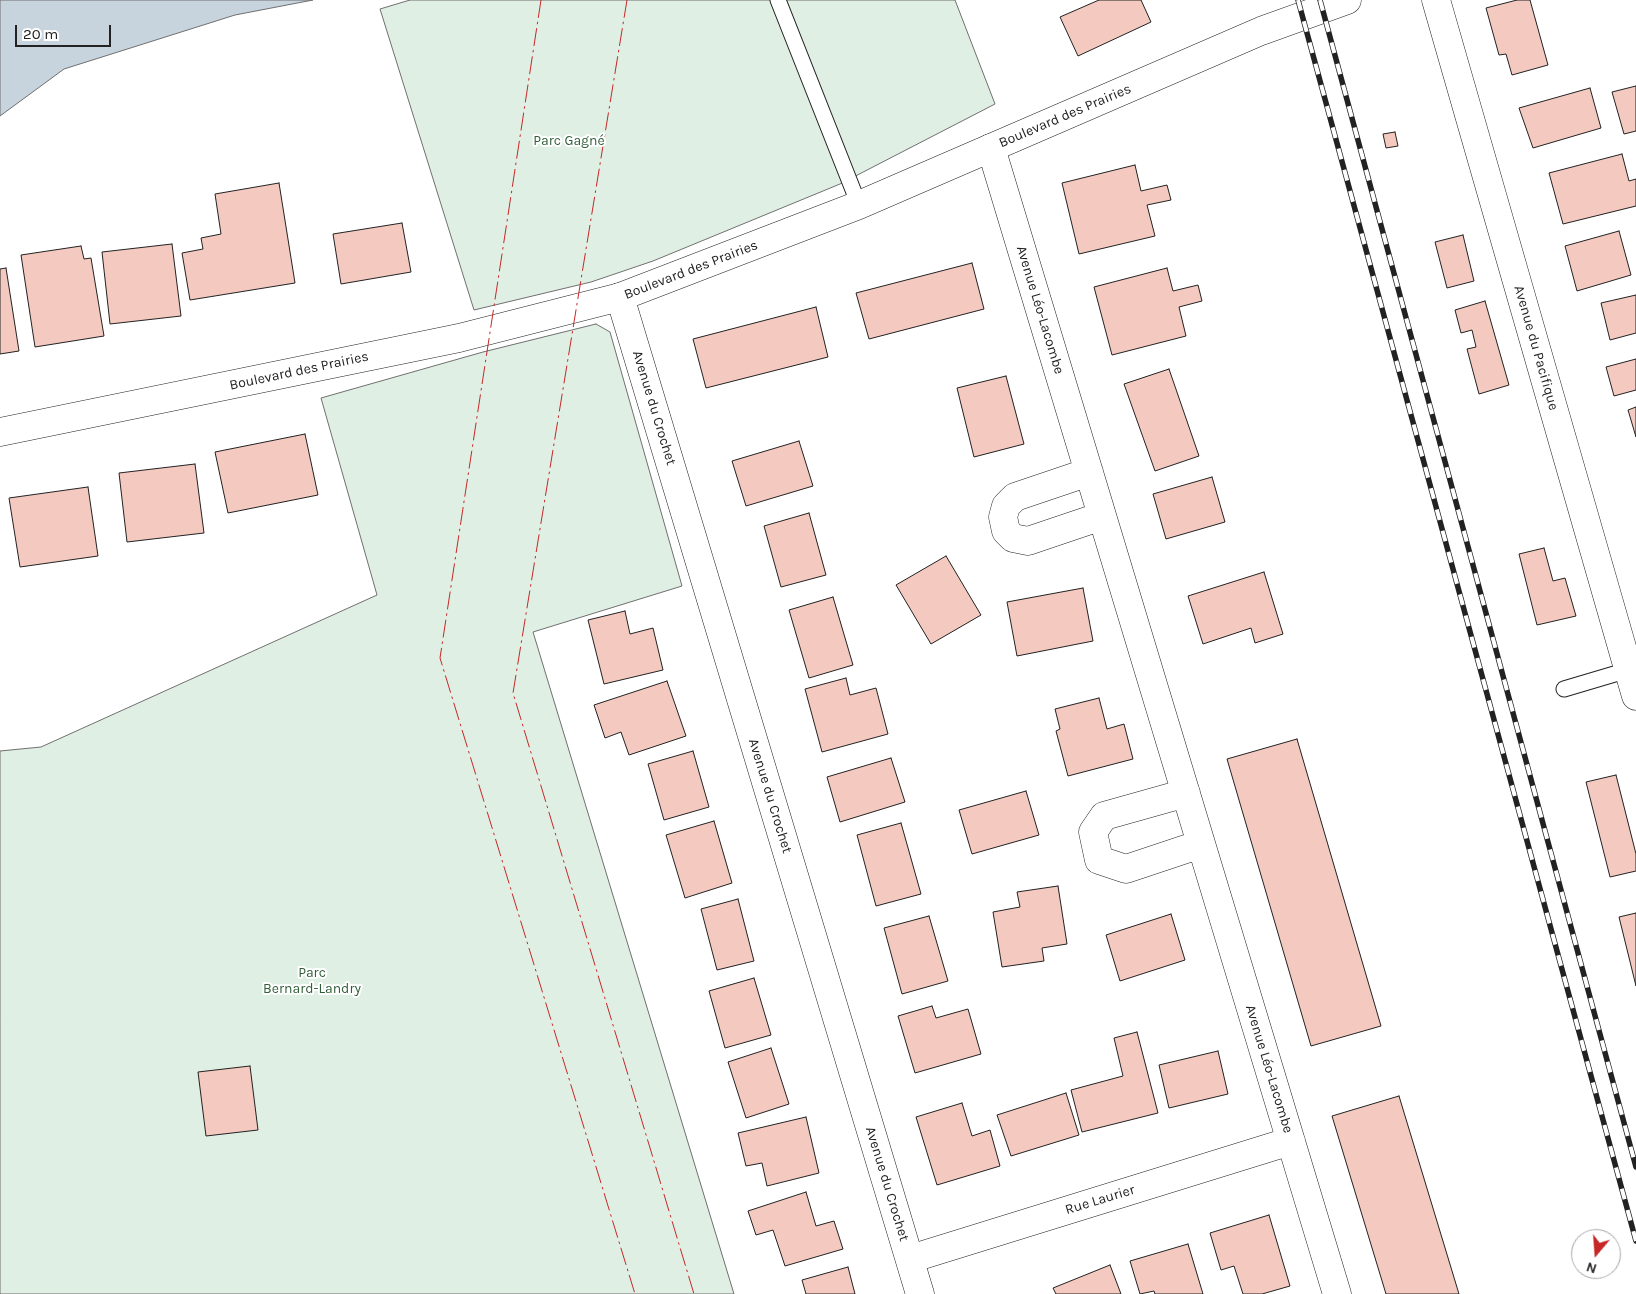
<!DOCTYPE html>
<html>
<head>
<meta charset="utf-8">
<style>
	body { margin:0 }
	#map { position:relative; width:1636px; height:1294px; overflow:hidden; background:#fff; font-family:Karla,sans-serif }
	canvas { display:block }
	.north { position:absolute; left:1571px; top:1229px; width:50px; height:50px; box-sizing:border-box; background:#fff; border:1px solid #a7a7a7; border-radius:50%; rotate:198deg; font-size:14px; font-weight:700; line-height:20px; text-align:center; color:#222 }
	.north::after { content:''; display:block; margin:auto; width:18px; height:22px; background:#c62828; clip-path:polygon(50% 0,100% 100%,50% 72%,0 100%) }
	.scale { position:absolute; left:15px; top:25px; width:96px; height:22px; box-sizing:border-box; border:2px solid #222; border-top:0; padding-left:6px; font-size:15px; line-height:18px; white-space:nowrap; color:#222; -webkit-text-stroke:4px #fff; paint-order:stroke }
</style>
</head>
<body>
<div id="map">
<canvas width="1636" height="1294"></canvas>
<div class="north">N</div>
<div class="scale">20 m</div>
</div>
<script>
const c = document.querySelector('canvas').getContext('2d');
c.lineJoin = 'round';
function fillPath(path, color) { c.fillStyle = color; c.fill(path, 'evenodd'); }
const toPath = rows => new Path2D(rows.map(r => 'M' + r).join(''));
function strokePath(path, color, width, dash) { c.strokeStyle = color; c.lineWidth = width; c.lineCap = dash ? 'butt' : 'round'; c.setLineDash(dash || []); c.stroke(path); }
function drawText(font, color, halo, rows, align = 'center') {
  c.font = font + ' Karla,sans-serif'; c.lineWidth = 4; c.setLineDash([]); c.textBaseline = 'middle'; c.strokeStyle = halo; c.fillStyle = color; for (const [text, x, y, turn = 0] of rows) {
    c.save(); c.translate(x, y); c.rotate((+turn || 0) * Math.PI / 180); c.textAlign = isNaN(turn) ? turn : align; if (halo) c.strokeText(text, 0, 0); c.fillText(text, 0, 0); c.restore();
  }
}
const green = toPath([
	[410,0,955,0,995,104,840,184,653,261,591,282,474,310,380,9,410,0],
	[596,324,610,332,682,586,533,632,734,1294,0,1294,0,751,41,747,377,595,321,398,483,352,596,324]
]);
const water = toPath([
	[0,0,313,0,235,15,64,69,0,116,0,0]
]);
const building = toPath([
	[1099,0,1141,0,1151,22,1078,56,1060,17,1099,0],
	[1517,0,1530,0,1548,65,1512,75,1506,54,1499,55,1486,8,1517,0],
	[1636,86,1636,131,1624,134,1612,92,1636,86],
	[1590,88,1601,128,1533,148,1519,108,1590,88],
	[1395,132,1398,146,1386,148,1383,134,1395,132],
	[1622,154,1629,181,1636,179,1636,206,1563,224,1549,173,1622,154],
	[1135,165,1141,191,1167,185,1171,200,1147,205,1155,236,1079,254,1062,183,1135,165],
	[279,183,295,283,190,300,182,253,203,249,201,238,221,234,215,194,279,183],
	[402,223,411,272,341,284,333,234,402,223],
	[1619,231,1631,275,1577,291,1565,246,1619,231],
	[1463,235,1474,281,1447,288,1435,242,1463,235],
	[172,244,181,316,110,324,102,252,172,244],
	[81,246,84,259,91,258,104,336,35,347,21,255,81,246],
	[972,263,984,309,869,339,856,293,972,263],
	[6,268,19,351,0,354,0,269,6,268],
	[1167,268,1173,291,1198,285,1202,301,1179,307,1186,336,1112,355,1094,287,1167,268],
	[1636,295,1636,333,1610,340,1601,303,1636,295],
	[1485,301,1509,385,1479,394,1467,349,1476,347,1472,330,1461,333,1455,310,1485,301],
	[816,307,828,357,706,388,693,339,816,307],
	[1636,359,1636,390,1614,396,1606,367,1636,359],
	[1169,369,1199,456,1155,471,1124,384,1169,369],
	[1006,376,1024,444,974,457,957,388,1006,376],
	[1636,407,1636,437,1628,410,1636,407],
	[305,434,318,495,228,513,215,452,305,434],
	[799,441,813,486,746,506,732,461,799,441],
	[195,464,204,533,127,542,119,473,195,464],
	[1212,477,1225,522,1166,539,1153,494,1212,477],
	[88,487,98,556,20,567,9,498,88,487],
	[809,513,826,575,781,587,764,526,809,513],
	[1544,548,1553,581,1565,578,1576,616,1537,625,1519,554,1544,548],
	[946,556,981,615,931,644,896,585,946,556],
	[1264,572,1283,634,1255,643,1251,628,1203,644,1188,596,1264,572],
	[1083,588,1093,641,1017,656,1007,602,1083,588],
	[833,597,853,665,809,678,789,610,833,597],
	[625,611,630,634,653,628,663,670,604,684,588,620,625,611],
	[846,678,850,695,876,688,888,734,822,752,805,689,846,678],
	[667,681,686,736,629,755,621,732,605,738,594,705,667,681],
	[1099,698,1107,729,1124,724,1133,759,1068,776,1056,731,1060,729,1055,709,1099,698],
	[1297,739,1381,1026,1311,1046,1227,759,1297,739],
	[693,751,709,807,664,820,648,764,693,751],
	[891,758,905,802,840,822,827,777,891,758],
	[1616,775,1636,854,1636,871,1610,877,1586,782,1616,775],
	[1026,791,1039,835,972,854,959,810,1026,791],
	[714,821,732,883,685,898,666,835,714,821],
	[901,823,921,894,876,906,857,835,901,823],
	[1058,886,1067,944,1042,948,1044,961,1002,967,993,912,1020,907,1017,892,1058,886],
	[738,899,754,961,717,970,701,909,738,899],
	[1636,913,1636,986,1619,917,1636,913],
	[1171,914,1185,960,1120,981,1106,935,1171,914],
	[929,916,948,981,902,994,884,928,929,916],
	[754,978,771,1035,725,1048,709,991,754,978],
	[932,1006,936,1018,968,1009,981,1054,915,1073,898,1016,932,1006],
	[1137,1032,1158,1113,1082,1132,1071,1090,1123,1076,1114,1038,1137,1032],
	[771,1048,789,1104,746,1118,728,1062,771,1048],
	[1218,1051,1228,1094,1169,1108,1159,1065,1218,1051],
	[250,1066,258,1130,206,1136,198,1072,250,1066],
	[1066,1093,1079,1135,1011,1156,997,1115,1066,1093],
	[1399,1096,1459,1294,1386,1294,1332,1116,1399,1096],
	[962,1103,972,1136,990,1130,1000,1166,937,1185,916,1117,962,1103],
	[806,1117,819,1173,767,1186,762,1163,746,1166,738,1133,806,1117],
	[806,1192,816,1226,834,1221,843,1249,785,1266,773,1230,756,1235,748,1211,806,1192],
	[1269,1215,1290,1286,1262,1294,1243,1294,1234,1266,1221,1270,1210,1233,1269,1215],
	[1188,1244,1203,1294,1155,1294,1154,1291,1140,1294,1130,1261,1188,1244],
	[1110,1265,1121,1294,1056,1294,1053,1288,1110,1265],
	[848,1267,855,1294,806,1294,802,1280,848,1267]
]);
const lane = toPath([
	[778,0,859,205],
	[1564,689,1628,670]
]);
const street = toPath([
	[1436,0,1636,696],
	[991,148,1337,1294],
	[620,297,920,1294],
	[1089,472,1015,497,1006,506,1003,517,1006,531,1013,538,1028,541,1102,516],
	[1186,793,1104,816,1093,832,1099,860,1126,869,1201,844],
	[910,1259,1291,1141]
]);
const secondary = toPath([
	[0,432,459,338,620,297,859,205,1261,31,1347,0]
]);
const rail = toPath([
	[1298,0,1636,1241],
	[1320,0,1636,1167]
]);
const power = toPath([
	[541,0,440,658,635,1294],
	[627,0,513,693,694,1294]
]);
const streetNames = [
	["Boulevard des Prairies",1065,116,-23],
	["Boulevard des Prairies",691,270,-21],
	["Avenue Léo-Lacombe",1040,310,73],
	["Avenue du Pacifique",1536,348,74],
	["Boulevard des Prairies",299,371,-12],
	["Avenue du Crochet",654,408,73],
	["Avenue du Crochet",770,796,73],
	["Avenue Léo-Lacombe",1269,1069,73],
	["Avenue du Crochet",887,1184,73],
	["Rue Laurier",1100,1200,-17]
];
const parkNames = [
	["Parc Gagné",569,141],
	["Parc",312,973],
	["Bernard-Landry",312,989]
];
fillPath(green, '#e0efe3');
strokePath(green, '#6f6f6f', 1);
fillPath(water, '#c7d3dd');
strokePath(water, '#6f6f6f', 1);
fillPath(building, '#f3c9c0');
strokePath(building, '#222', 1);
strokePath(lane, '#222', 17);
strokePath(street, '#222', 29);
strokePath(secondary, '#222', 29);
strokePath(lane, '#fff', 15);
strokePath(street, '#fff', 28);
strokePath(secondary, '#fff', 28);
strokePath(rail, '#222', 5.5);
strokePath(rail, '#fff', 4, [11]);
strokePath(power, '#c62828', 1, [18, 4, 2.5, 4]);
drawText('14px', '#222', '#fff', streetNames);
drawText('14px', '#2f5e38', '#fff', parkNames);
</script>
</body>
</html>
